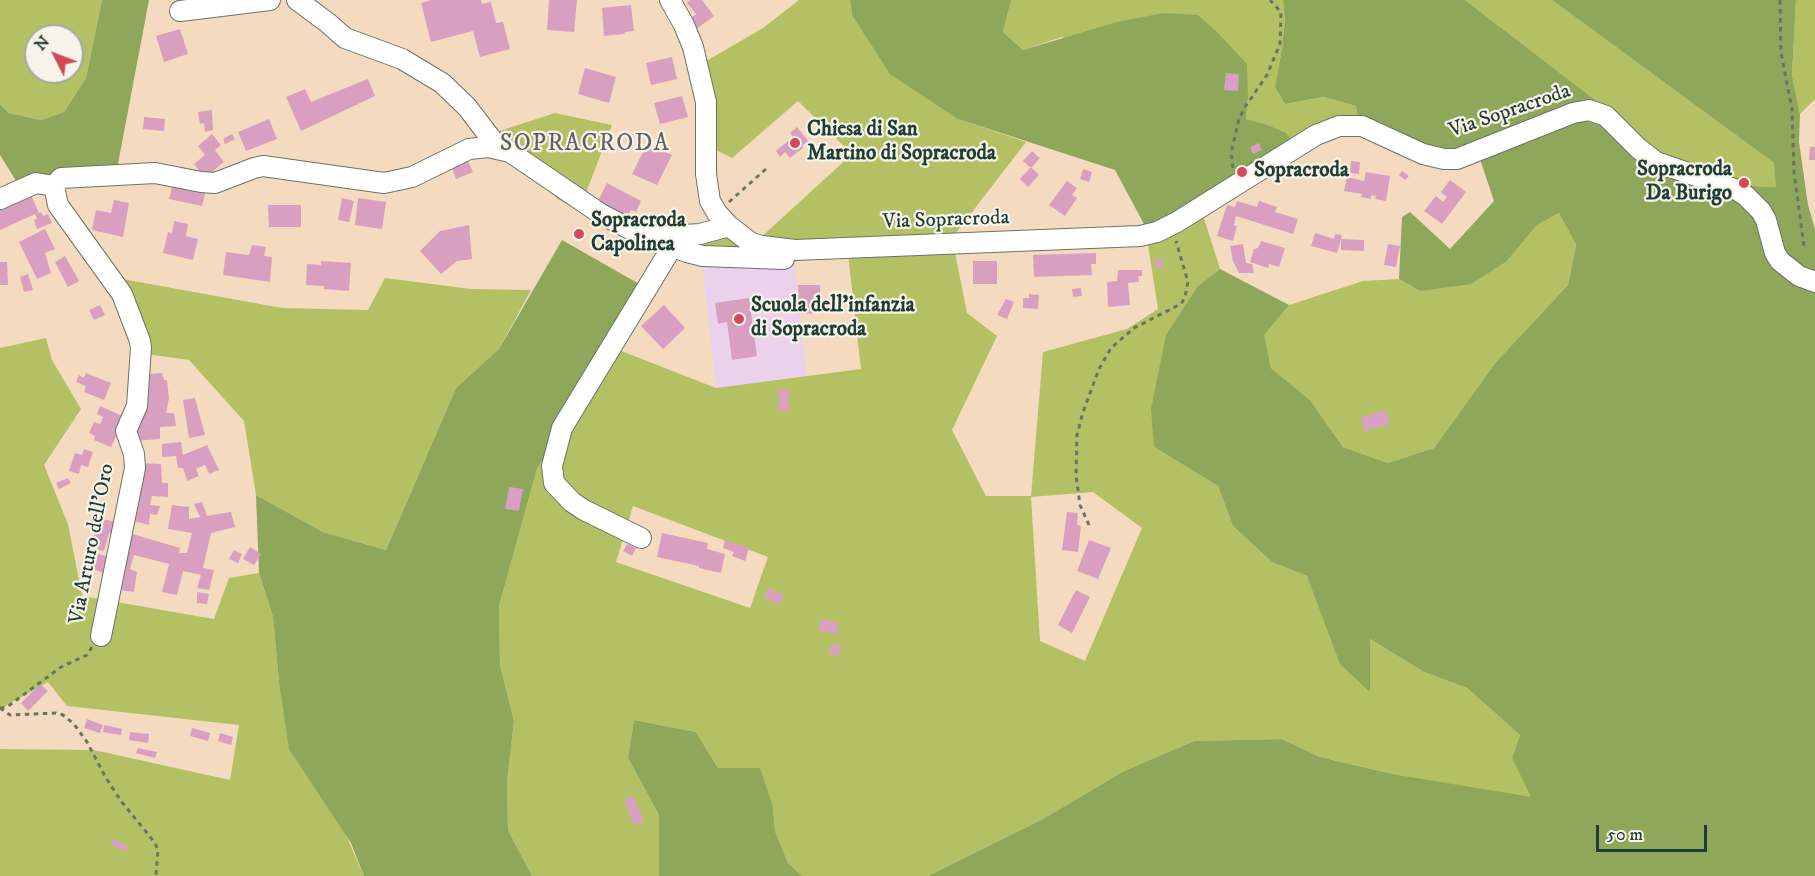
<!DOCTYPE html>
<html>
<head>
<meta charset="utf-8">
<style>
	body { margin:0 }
	#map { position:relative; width:1815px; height:876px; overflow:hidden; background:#f4dbbf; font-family:"IM FELL DW Pica",serif }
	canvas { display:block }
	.north { position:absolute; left:24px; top:24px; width:60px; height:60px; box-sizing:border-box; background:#f7f3e8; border:2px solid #a1aaa0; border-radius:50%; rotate:312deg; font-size:16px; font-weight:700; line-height:24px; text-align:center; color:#1f3d34 }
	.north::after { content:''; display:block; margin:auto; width:21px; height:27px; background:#d1495b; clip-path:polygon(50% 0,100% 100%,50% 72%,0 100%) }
	.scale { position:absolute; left:1596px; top:825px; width:111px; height:27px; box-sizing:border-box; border:3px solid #1f3d34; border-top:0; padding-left:8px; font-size:18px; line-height:21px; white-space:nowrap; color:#1f3d34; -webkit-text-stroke:4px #f7f3e8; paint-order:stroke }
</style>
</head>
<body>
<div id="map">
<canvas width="1815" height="876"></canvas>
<div class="north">N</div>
<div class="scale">50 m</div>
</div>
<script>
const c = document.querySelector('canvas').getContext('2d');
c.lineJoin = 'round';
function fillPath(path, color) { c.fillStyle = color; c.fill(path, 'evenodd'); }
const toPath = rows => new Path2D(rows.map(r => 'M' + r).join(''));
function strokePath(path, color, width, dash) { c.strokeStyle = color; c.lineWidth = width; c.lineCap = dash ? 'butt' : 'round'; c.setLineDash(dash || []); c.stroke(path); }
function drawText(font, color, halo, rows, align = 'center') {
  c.font = font + ' "IM FELL DW Pica",serif'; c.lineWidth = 4.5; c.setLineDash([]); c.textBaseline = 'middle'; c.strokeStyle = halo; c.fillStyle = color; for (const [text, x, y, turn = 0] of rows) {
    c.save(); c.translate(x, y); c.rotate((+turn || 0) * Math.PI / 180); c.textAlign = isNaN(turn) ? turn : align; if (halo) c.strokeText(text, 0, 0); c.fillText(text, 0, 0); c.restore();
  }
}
const built = toPath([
	[794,259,807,376,716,388,702,263]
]);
const green = toPath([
	[0,0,102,0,86,78,64,112,41,120,9,113,0,104],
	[36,36,72,36,72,72,36,72],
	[799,0,850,0,852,15,958,119,1026,142,952,238,967,313,997,336,952,430,986,496,1031,496,1043,352,1127,329,1158,309,1145,226,1203,215,1220,269,1198,286,1154,447,1218,486,1233,526,1272,562,1307,576,1324,618,1370,691,1370,639,1424,672,1467,688,1520,735,1512,758,1532,798,1393,774,1320,757,1282,739,1194,741,1124,771,1043,819,928,876,802,876,788,863,775,831,773,807,718,768,696,732,634,720,628,758,659,815,659,876,532,876,508,830,507,782,514,721,500,665,499,606,537,469,606,345,716,388,861,369,848,254,702,263,658,255,738,228,758,240,852,154,798,101,732,158,712,148,703,63,763,28],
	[1093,492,1142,528,1085,661,1040,641,1031,497],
	[633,506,768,557,750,608,616,562],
	[1011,0,1283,0,1285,20,1282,48,1275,87,1285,104,1324,97,1356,106,1360,132,1316,142,1301,151,1265,124,1246,119,1248,98,1062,37,1023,50,1003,32],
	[1465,0,1552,0,1774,163,1777,187,1753,186,1659,154,1633,129],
	[1796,0,1815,0,1815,99,1800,114,1792,75],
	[555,113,612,125,579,211,558,199,481,137],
	[1559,213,1576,245,1568,285,1496,362,1434,448,1388,463,1343,447,1310,400,1271,368,1263,335,1289,305,1363,281,1399,279,1420,291,1507,261,1537,225],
	[117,278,282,308,368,310,385,278,471,289,531,290,499,349,456,388,386,550,323,532,256,495,244,421,189,360,146,354],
	[46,338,52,360,81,409,44,465,68,524,82,596,214,619,229,578,259,573,273,617,279,682,364,876,0,876,0,749,94,750,230,780,239,725,67,706,48,682,0,709,0,348]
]);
const forest = toPath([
	[102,0,149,0,117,169,18,184,0,155,0,104,9,113,41,120,64,112,86,78],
	[850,0,1011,0,1003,32,1023,50,1117,22,1164,13,1198,15,1219,34,1247,64,1248,98,1246,119,1265,124,1286,133,1301,151,1203,215,1145,226,1115,170,958,119,890,74,852,15],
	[1283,0,1465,0,1633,129,1659,154,1753,186,1776,187,1774,163,1552,0,1796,0,1792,75,1800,114,1799,142,1808,205,1815,229,1815,876,928,876,1043,819,1124,771,1194,741,1282,739,1320,757,1393,774,1531,797,1512,758,1520,735,1467,688,1424,672,1370,639,1370,692,1340,664,1307,576,1272,562,1233,526,1218,486,1154,447,1151,409,1166,335,1198,286,1220,269,1289,305,1264,335,1271,368,1310,400,1343,447,1388,463,1434,448,1496,362,1568,285,1576,245,1559,213,1537,225,1507,261,1471,284,1420,291,1399,279,1402,217,1410,212,1450,249,1494,201,1479,156,1360,132,1356,106,1324,97,1285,104,1275,87,1282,48,1285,20],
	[562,240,641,285,537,469,499,606,500,665,514,721,507,782,508,830,532,876,364,876,351,843,289,749,279,682,273,617,259,573,256,495,323,532,386,550,456,388,499,349],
	[634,720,696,732,718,768,760,768,773,807,775,831,788,863,802,876,659,876,659,815,628,758]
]);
const building = toPath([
	[431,0,481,0,482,4,491,2,496,23,503,22,510,49,480,57,473,31,431,42,421,3],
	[549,0,577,0,574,32,547,30],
	[690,0,702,0,714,16,692,32,685,23,696,14,687,3],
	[631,5,634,31,625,32,624,34,604,36,602,8],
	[180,29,188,54,164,62,156,36],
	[672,57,677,79,651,85,646,63],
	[585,68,616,77,609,103,578,94],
	[1226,73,1239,74,1238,91,1224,90],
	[368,79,375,96,301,131,286,97,305,89,311,102],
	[682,96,688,117,660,124,654,103],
	[212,110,213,130,205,132,204,123,200,124,198,112],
	[144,117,165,119,164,131,143,129],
	[269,119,277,139,246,151,238,132],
	[797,127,808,141,802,146,803,148,790,158,785,152,780,157,776,151,793,137,790,133],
	[212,134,221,145,215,150,224,162,205,178,194,164,205,155,198,146],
	[232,134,235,139,225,144,223,139],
	[1259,143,1262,150,1253,154,1250,147],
	[647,144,672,155,657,185,632,174],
	[1810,147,1815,147,1815,160,1809,160],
	[1032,151,1040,158,1031,168,1023,161],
	[468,161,473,172,456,179,452,168],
	[1351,161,1360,162,1359,174,1350,173],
	[1031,167,1039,175,1028,187,1020,179],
	[1083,169,1092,172,1089,182,1080,179],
	[1402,171,1409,176,1405,180,1399,175],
	[1366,172,1390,176,1386,201,1375,199,1376,196,1371,195,1371,199,1361,197,1362,194,1344,191,1347,177,1364,181],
	[1450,180,1466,192,1442,224,1424,211,1436,196,1443,202,1447,197,1441,192],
	[1067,181,1077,188,1072,195,1077,198,1065,216,1049,205],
	[173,183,206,190,202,206,169,199],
	[607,183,641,201,636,212,631,210,625,222,607,214,611,208,598,201],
	[31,195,39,213,41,212,43,216,48,214,52,223,37,229,34,220,37,219,35,214,0,230,0,209],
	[342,198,354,201,349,222,338,220],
	[358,198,386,202,382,229,355,225],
	[114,200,129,203,123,237,92,230,96,210,111,213],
	[1237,201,1257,207,1259,201,1277,207,1275,212,1298,219,1293,234,1236,216,1234,225,1237,226,1233,241,1217,236,1227,205,1235,207],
	[268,205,301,205,301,227,269,227],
	[174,221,188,224,186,236,198,239,193,260,163,253,168,232,172,233],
	[469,225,472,259,457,261,441,274,420,251,440,231],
	[45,229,55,249,45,253,51,273,37,279,19,242],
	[1315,233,1334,239,1335,234,1342,235,1337,253,1311,246],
	[1341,239,1364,240,1364,251,1341,250],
	[1261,241,1285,248,1279,267,1269,264,1268,268,1250,262,1254,249,1258,248],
	[1243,244,1246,263,1252,264,1254,273,1239,273,1233,261,1230,246],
	[1388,244,1400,246,1396,267,1384,265],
	[252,245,266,247,264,256,272,257,270,282,223,275,226,252,249,255],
	[1096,253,1096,264,1091,264,1092,275,1034,277,1033,255],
	[65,256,79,281,68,287,55,262],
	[1161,258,1164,270,1156,267,1154,260],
	[321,261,351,263,349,291,324,289,324,286,306,285,307,264,321,265],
	[973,261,997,261,997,284,973,284],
	[0,262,7,262,8,285,0,285],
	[1118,270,1142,270,1142,276,1138,276,1139,282,1128,283,1130,305,1108,307,1107,282,1117,281],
	[28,274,33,290,24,292,20,277],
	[798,285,820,285,821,313,799,314],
	[1081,288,1082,296,1073,297,1072,289],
	[1029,294,1039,295,1038,309,1023,308,1023,298,1029,298],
	[749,298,757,356,732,360,727,322,718,324,715,303],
	[1006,299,1014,302,1007,319,997,315],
	[100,305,105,315,94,320,89,310],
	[664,305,685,328,663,349,641,326],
	[86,373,111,383,104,400,84,392,86,386,76,382,79,375,84,378],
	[162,373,164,380,167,380,169,398,166,413,174,413,176,426,160,427,160,439,134,441,137,423,148,399,148,374],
	[778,390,789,390,789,411,778,410],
	[195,398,205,435,189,438,183,400],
	[100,406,125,417,111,447,94,440,95,436,89,433,94,422,100,424,103,417,97,414],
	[1385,410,1390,424,1365,431,1361,418],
	[181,442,183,455,207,445,219,470,209,474,205,465,196,469,199,476,187,481,183,468,178,468,176,456,162,457,162,444],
	[84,449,93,452,88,467,81,465,79,474,69,471,75,453,82,455],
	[140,463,161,464,162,483,168,483,168,497,152,496,150,505,160,506,157,515,150,514,149,525,134,521],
	[100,470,109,471,108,480,99,479],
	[68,478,71,483,59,489,56,483],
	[509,487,523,489,519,511,505,509],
	[202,502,207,516,231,512,235,527,211,533,203,568,214,570,209,590,197,588,201,575,183,571,177,595,162,592,169,564,134,555,130,569,137,572,134,592,113,589,129,533,180,548,179,553,187,553,192,533,168,529,172,505,189,507,189,519,200,517,194,504],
	[1067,512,1078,513,1077,525,1081,526,1078,552,1062,550],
	[97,518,117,522,115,534,109,533,104,551,92,549],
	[662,533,708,543,707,549,725,554,721,573,699,568,699,566,657,557],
	[725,540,749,548,745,561,732,556,734,552,723,548],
	[1089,540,1111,548,1098,579,1077,571],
	[627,544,636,548,632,556,623,551],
	[250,547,261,554,254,565,243,559],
	[234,550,242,554,238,563,229,559],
	[88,551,109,557,104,573,84,566],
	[769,588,784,595,779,605,764,597],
	[1076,590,1090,597,1072,633,1058,625],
	[197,592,209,594,207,604,197,603],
	[821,619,839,623,837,634,818,630],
	[831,644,841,646,839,656,829,654],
	[40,684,48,691,28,711,21,703],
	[87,719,103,725,100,733,84,728],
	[104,725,122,729,121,735,103,732],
	[192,728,210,733,208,741,190,736],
	[130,732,149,734,148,743,129,740],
	[220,733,233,737,231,745,218,741],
	[138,748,157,752,155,758,136,753],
	[633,796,644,821,634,825,624,800],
	[113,839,128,846,126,851,111,845]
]);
const path = toPath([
	[1780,0,1781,53,1792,109,1794,172,1804,246],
	[1233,168,1231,153,1239,119,1245,107,1267,75,1280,44,1281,12,1270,0],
	[729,202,767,168],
	[1089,525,1080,505,1076,475,1077,435,1083,412,1099,369,1111,348,1134,328,1173,308,1181,304,1185,297,1188,282,1176,241],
	[0,708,10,715,56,713,63,715,74,724,87,742,106,778,121,801,155,843,158,850,156,876],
	[0,708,7,707,61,667,87,655,92,647]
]);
const minor = toPath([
	[297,0,328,23,345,38,402,59,442,83,467,107,499,149],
	[670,0,684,25,693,47,706,102,706,174,710,201,717,213,729,226,751,243,762,246,795,250,1140,236,1157,232,1177,222,1316,135,1339,126,1362,126,1423,154,1444,159,1457,159,1573,113,1589,110,1606,116,1638,148,1656,162,1737,190,1746,196,1761,211,1766,220,1775,253,1780,261,1799,276,1815,282],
	[180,11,270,0],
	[0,199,36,183,54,186],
	[654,237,700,234,729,226],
	[641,538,584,510,572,502,554,483,552,466,562,428,672,247],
	[101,636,135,468,134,454,126,431,137,406,141,348,140,341,122,294,58,205,54,186,61,178,155,173,201,182,215,183,254,168,263,166,384,183,412,177,469,149,488,147,510,152,601,214,645,237,687,252,703,256,784,259]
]);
const markers = [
	[795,143,6,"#d1495b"],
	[1242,172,6,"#d1495b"],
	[1744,183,6,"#d1495b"],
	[579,234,6,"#d1495b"],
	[739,319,6,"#d1495b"]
];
const streetNames = [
	["Via Sopracroda",1510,112,-19],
	["Via Sopracroda",946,221,-2],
	["Via Arturo dell'Oro",93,544,-79]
];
const poiNames = [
	["Chiesa di San",807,131],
	["Martino di Sopracroda",807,155],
	["Sopracroda",1732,171,"right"],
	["Da Burigo",1732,195,"right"],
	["Sopracroda",1254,172],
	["Sopracroda",591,222],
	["Capolinea",591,246],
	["Scuola dell'infanzia",751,307],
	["di Sopracroda",751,331]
];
const quarterNames = [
	["SOPRACRODA",585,145]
];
fillPath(built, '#ebd1eb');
fillPath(green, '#b3c164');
fillPath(forest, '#8ea75a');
fillPath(building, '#d99fc1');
strokePath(minor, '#6a7465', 22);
strokePath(path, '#6a7465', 3, [4.5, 4.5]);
strokePath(minor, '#fff', 20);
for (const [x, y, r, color] of markers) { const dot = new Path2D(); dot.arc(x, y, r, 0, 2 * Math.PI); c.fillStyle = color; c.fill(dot); strokePath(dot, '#f7f3e8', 2); }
drawText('21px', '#1f3d34', '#f7f3e8', streetNames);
drawText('bold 21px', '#1f3d34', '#f7f3e8', poiNames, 'left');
c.letterSpacing = '1.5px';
drawText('24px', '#605f65', '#f7f3e8', quarterNames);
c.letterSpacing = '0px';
</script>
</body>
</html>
